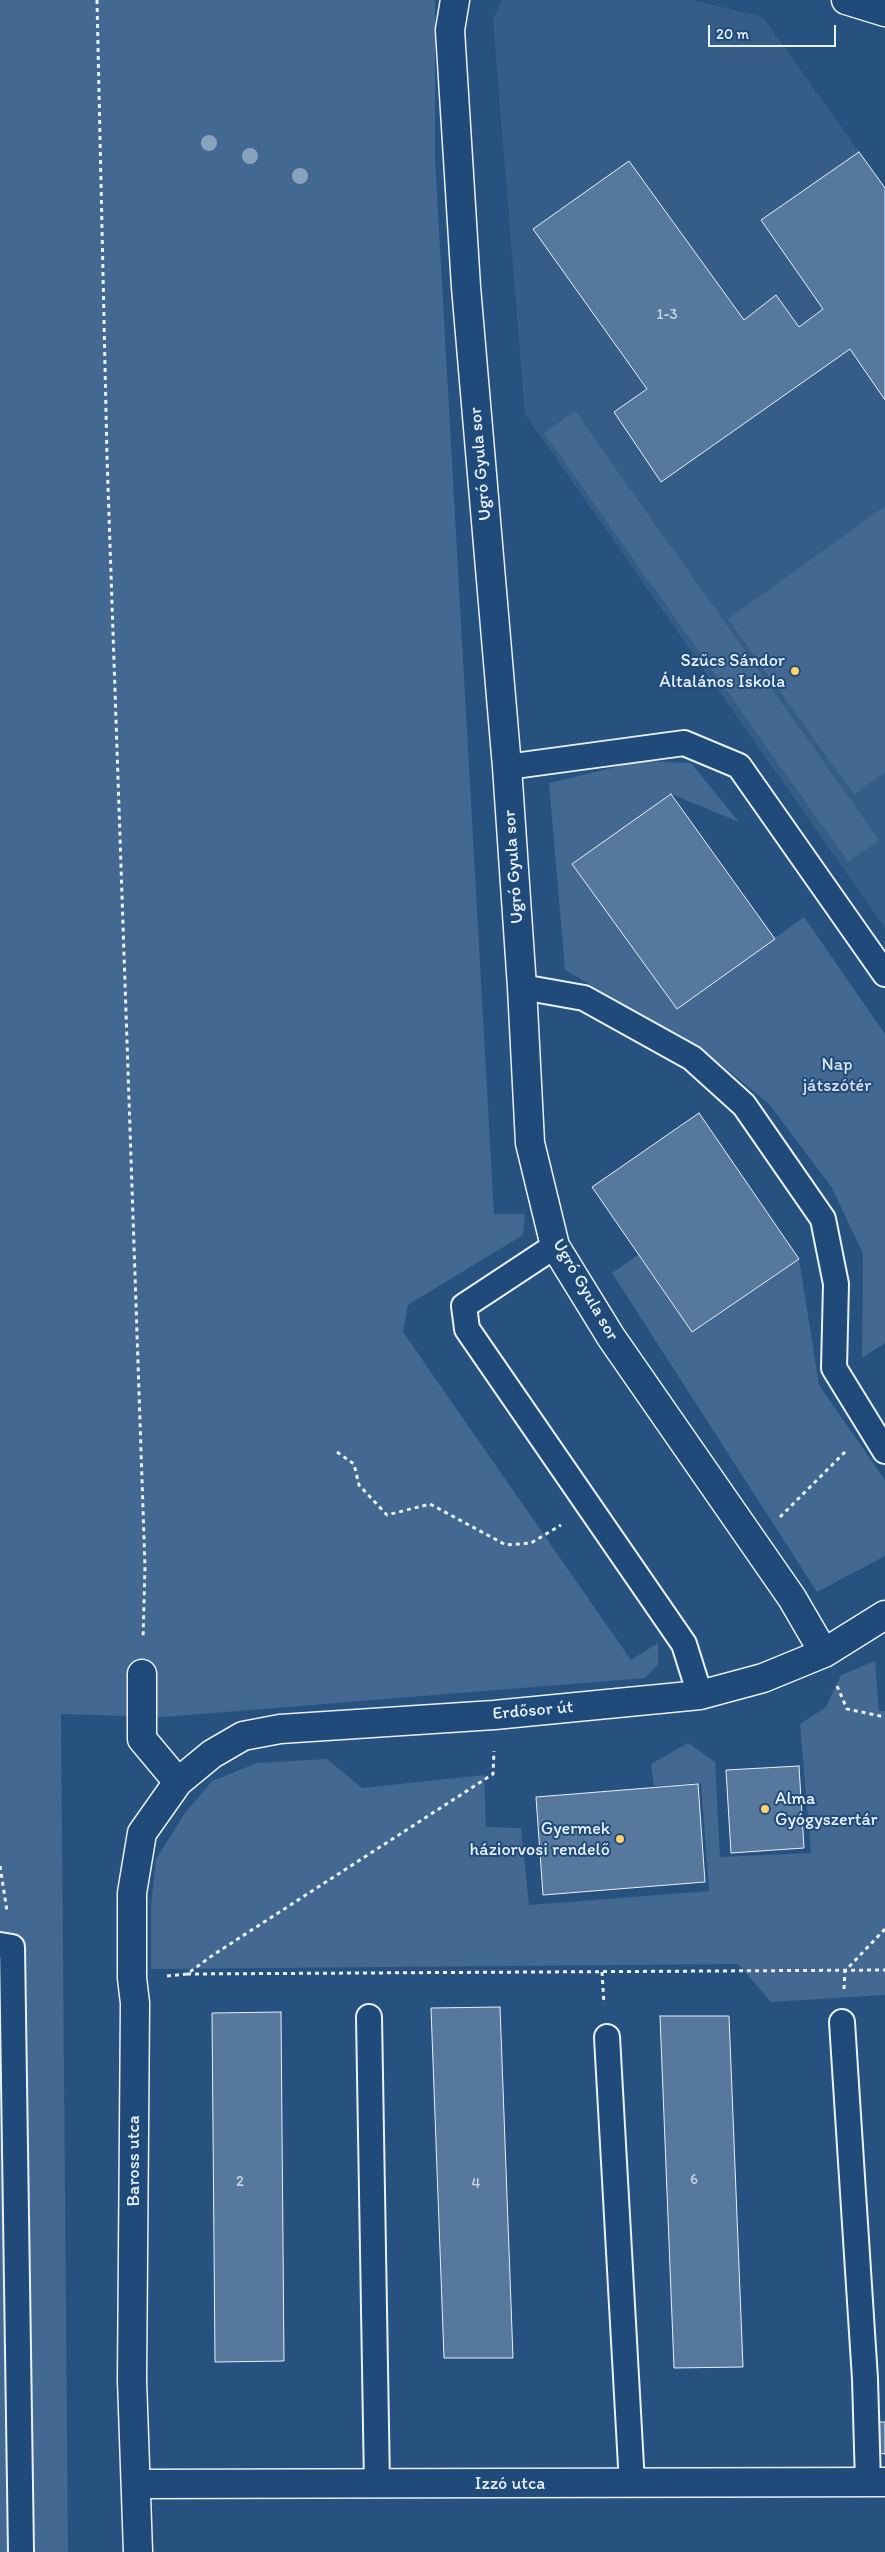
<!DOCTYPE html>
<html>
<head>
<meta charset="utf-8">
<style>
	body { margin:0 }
	#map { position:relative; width:885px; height:2552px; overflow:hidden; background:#27517f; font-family:Itim,sans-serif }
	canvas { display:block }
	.scale { position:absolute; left:708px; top:25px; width:128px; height:22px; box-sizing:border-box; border:2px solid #e8f1f8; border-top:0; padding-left:6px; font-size:15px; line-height:18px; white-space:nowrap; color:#e8f1f8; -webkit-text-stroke:4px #1f4a7a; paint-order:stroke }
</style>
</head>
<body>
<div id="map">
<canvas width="885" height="2552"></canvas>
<div class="scale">20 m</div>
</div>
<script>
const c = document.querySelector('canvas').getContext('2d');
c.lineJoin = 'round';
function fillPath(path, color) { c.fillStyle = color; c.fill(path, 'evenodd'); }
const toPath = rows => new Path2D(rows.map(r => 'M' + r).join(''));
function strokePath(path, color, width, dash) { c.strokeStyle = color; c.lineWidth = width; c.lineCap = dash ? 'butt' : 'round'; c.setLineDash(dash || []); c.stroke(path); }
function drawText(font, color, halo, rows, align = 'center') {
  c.font = font + ' Itim,sans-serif'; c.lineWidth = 4; c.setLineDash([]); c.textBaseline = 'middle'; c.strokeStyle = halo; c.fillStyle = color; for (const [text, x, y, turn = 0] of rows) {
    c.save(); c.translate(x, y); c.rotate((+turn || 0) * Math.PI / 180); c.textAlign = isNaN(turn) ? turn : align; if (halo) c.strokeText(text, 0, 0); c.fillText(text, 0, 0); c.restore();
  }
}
const built = toPath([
	[501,0,693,0,763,17,885,188,885,928,525,414,493,21]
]);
const green = toPath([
	[0,0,435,0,435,158,494,1214,525,1214,523,1235,408,1305,403,1332,631,1660,658,1643,658,1664,645,1678,164,1717,61,1714,68,2552,0,2552],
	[575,411,879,840,848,862,544,433],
	[885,506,885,772,854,795,728,619],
	[641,761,691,763,739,822,671,794,573,864,677,1009,804,917,885,1034,885,1343,862,1358,863,1254,832,1188,769,1104,708,1054,565,970,549,783],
	[638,1255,692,1332,799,1259,819,1385,885,1480,885,1556,817,1592,612,1273],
	[875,1661,879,1711,885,1711,885,1995,771,2002,738,1964,151,1969,151,1906,156,1859,185,1813,212,1781,257,1763,327,1759,362,1788,484,1775,486,1827,521,1828,529,1905,709,1891,701,1783,654,1786,651,1764,688,1743,715,1762,720,1857,811,1853,800,1724,826,1707,841,1675]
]);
const building = toPath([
	[859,152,885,188,885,400,850,349,661,482,614,412,647,389,533,229,629,161,744,320,776,295,799,327,823,309,761,220,859,152],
	[671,794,775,939,677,1009,572,864,671,794],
	[699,1113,799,1259,692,1332,592,1187,699,1113],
	[799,1766,804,1848,731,1853,726,1770,799,1766],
	[698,1784,705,1882,543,1895,536,1797,698,1784],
	[500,2007,513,2358,444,2358,431,2008,500,2007],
	[281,2012,284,2361,215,2362,212,2013,281,2012],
	[660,2016,729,2016,743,2367,674,2368,660,2016],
	[879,2422,885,2422,885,2454,878,2453,879,2422]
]);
const path = toPath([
	[97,0,107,457,145,1567,143,1639],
	[337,1452,354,1464,359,1485,387,1515,430,1504,506,1545,531,1543,561,1525],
	[780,1517,846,1451],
	[837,1686,847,1709,885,1717],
	[0,1866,7,1911],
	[602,1972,604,2004],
	[187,1974,885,1970],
	[167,1976,187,1974,213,1955,493,1774,494,1751],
	[844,1989,845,1971,885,1929]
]);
const lane = toPath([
	[507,767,684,743,739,766,885,974],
	[522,987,584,998,692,1058,744,1105,823,1219,836,1284,834,1368,885,1451],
	[555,1246,464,1306,467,1329,684,1644,700,1695],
	[0,1945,12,1947,21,2552],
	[369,2017,377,2484],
	[842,2022,865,2379,868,2483],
	[607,2037,632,2484]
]);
const street = toPath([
	[455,0,450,30,466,287,507,767,522,987,530,1143,555,1246,611,1337,792,1598,824,1653],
	[846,0,885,12],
	[142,1674,142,1739,178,1782],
	[136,2484,885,2482],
	[138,2552,132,2380,135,2003,132,1978,132,1893,142,1833,178,1782,212,1754,243,1736,280,1729,494,1715,700,1695,763,1678,824,1653,885,1615]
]);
const trees = [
	[209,143],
	[250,156],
	[300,176]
];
const markers = [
	[795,671,5,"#ffd166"],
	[765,1809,5,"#ffd166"],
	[620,1839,5,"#ffd166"]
];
const numberNames = [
	["1-3",667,315],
	["6",694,2180],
	["2",240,2182],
	["4",476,2184]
];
const streetNames = [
	["Ugró Gyula sor",481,464,-95],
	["Ugró Gyula sor",514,867,-94],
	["Ugró Gyula sor",585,1290,60],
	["Erdősor út",533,1711,-5],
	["Baross utca",134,2161,-90],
	["Izzó utca",510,2484]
];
const poiNames = [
	["Szűcs Sándor",785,661],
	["Általános Iskola",785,682],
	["Alma",775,1799,"left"],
	["Gyógyszertár",775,1820,"left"],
	["Gyermek",610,1829],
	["háziorvosi rendelő",610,1850]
];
const parkNames = [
	["Nap",837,1065],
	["játszótér",837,1086]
];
fillPath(built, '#355d88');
fillPath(green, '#436891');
fillPath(building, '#57789d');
strokePath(building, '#e8f1f8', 1);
strokePath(lane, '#e8f1f8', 28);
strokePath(street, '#e8f1f8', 31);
strokePath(path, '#e8f1f8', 3, [4, 4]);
strokePath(lane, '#1f4a7a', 24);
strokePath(street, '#1f4a7a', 28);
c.fillStyle = '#88a1bc';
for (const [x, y] of trees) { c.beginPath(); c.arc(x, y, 8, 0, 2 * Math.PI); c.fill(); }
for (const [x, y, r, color] of markers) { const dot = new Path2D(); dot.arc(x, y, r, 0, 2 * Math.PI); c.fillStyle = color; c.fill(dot); strokePath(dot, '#1f4a7a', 2); }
drawText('15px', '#c4d3e1', null, numberNames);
drawText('18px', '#e8f1f8', '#1f4a7a', streetNames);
drawText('18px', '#e8f1f8', '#1f4a7a', poiNames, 'right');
drawText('18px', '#d8e3ee', '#1f4a7a', parkNames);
</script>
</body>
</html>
